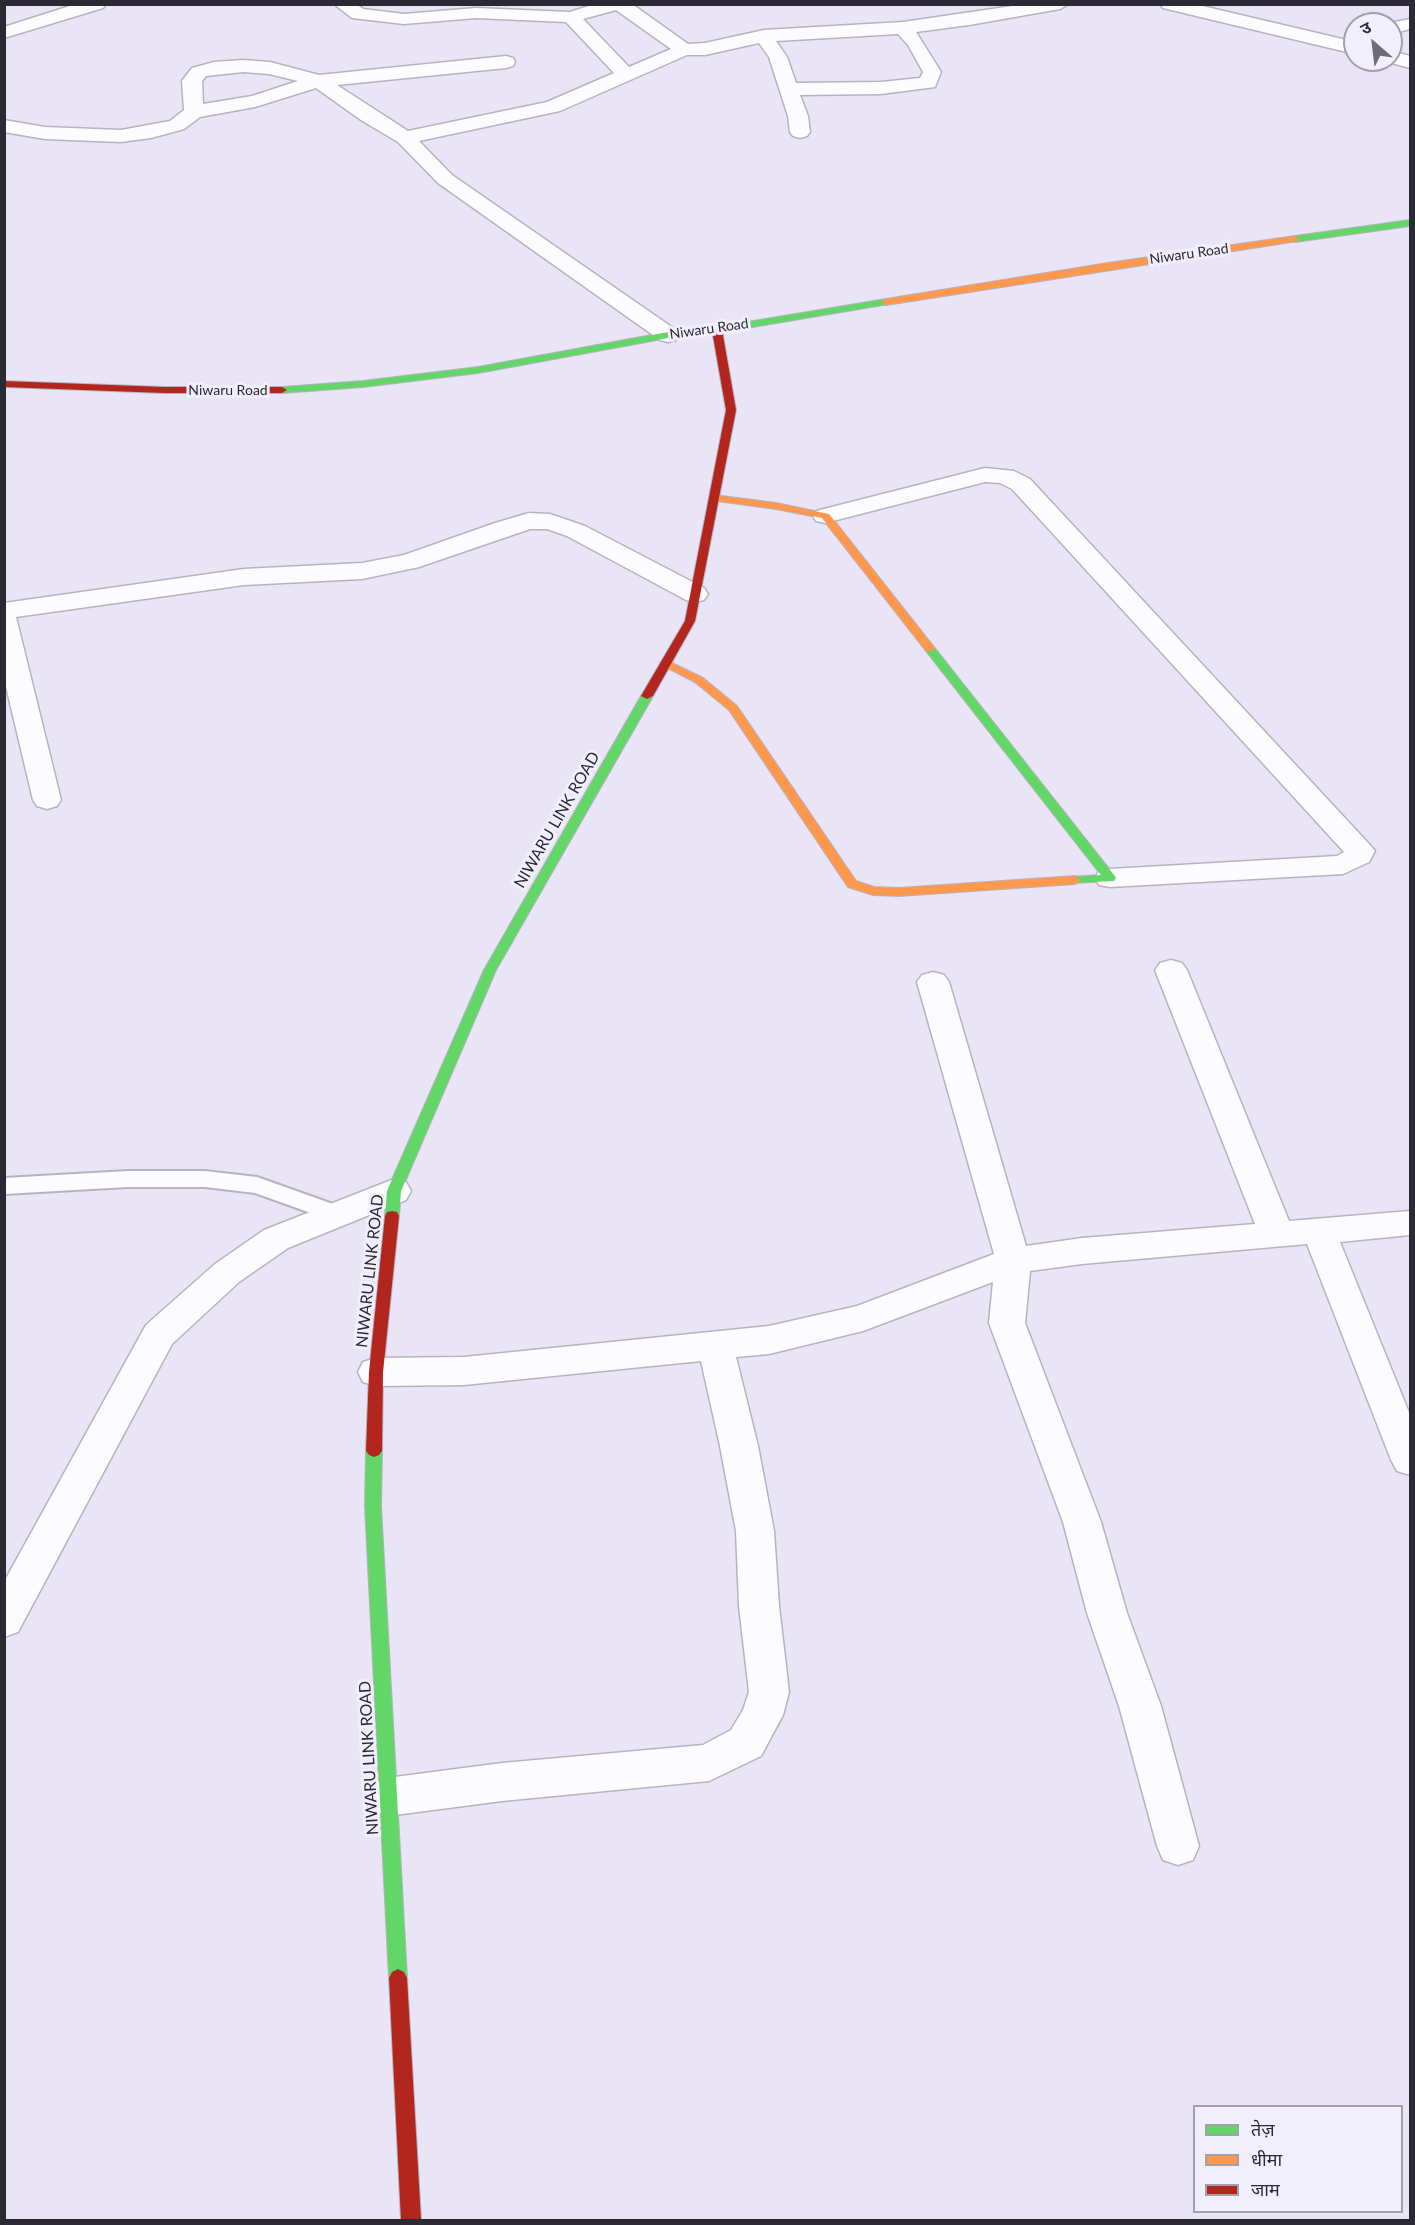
<!DOCTYPE html>
<html>
<head>
<meta charset="utf-8">
<style>
	body { margin:0 }
	#map { position:relative; width:1415px; height:2225px; overflow:hidden; background:#e9e5f6; font-family:Lato,"Noto Sans Devanagari",sans-serif }
	canvas { display:block }
	.frame { position:absolute; inset:0; border:6px solid #2b2933; pointer-events:none }
	.legend { position:absolute; left:1193px; top:2105px; width:210px; height:108px; box-sizing:border-box; background:#f1effb; border:2px solid #a2a0ab; margin:0; padding:8px 10px; list-style:none; font-size:18px; color:#2b2933 }
	.legend li { display:flex; align-items:center; gap:12px; height:30px }
	.legend b { width:30px; border:2px solid #a2a0ab }
	.north { position:absolute; left:1343px; top:12px; width:60px; height:60px; box-sizing:border-box; background:#f1effb; border:2px solid #a2a0ab; border-radius:50%; rotate:332deg; font-size:16px; font-weight:700; line-height:24px; text-align:center; color:#2b2933 }
	.north::after { content:''; display:block; margin:auto; width:21px; height:27px; background:#6e6b77; clip-path:polygon(50% 0,100% 100%,50% 72%,0 100%) }
</style>
</head>
<body>
<div id="map">
<canvas width="1415" height="2225"></canvas>
<div class="frame"></div>
<ul class="legend">
<li><b style="height:8px;background:#63d668"></b>तेज़</li>
<li><b style="height:8px;background:#ff974d"></b>धीमा</li>
<li><b style="height:8px;background:#b3261e"></b>जाम</li>
</ul>
<div class="north">उ</div>
</div>
<script>
const c = document.querySelector('canvas').getContext('2d');
c.lineJoin = 'round';
const toPath = rows => new Path2D(rows.map(r => 'M' + r).join(''));
function strokePath(path, color, width, dash) { c.strokeStyle = color; c.lineWidth = width; c.lineCap = dash ? 'butt' : 'round'; c.setLineDash(dash || []); c.stroke(path); }
function fillPath(path, color) { c.fillStyle = color; c.fill(path, 'evenodd'); }
function drawText(font, color, halo, rows, align = 'center') {
  c.font = font + ' Lato,sans-serif'; c.lineWidth = 6; c.setLineDash([]); c.textBaseline = 'middle'; c.strokeStyle = halo; c.fillStyle = color; for (const [text, x, y, turn = 0] of rows) {
    c.save(); c.translate(x, y); c.rotate((+turn || 0) * Math.PI / 180); c.textAlign = isNaN(turn) ? turn : align; if (halo) c.strokeText(text, 0, 0); c.fillText(text, 0, 0); c.restore();
  }
}
const lane = toPath([
	[128,1171,205,1171,257,1177,344,1208,348,1214,344,1220,336,1222,255,1193,205,1187,128,1187,4,1194,4,1178,128,1171]
]);
const street = toPath([
	[76,4,106,4,103,8,4,38,4,27,76,4],
	[334,4,356,4,363,9,404,14,476,8,570,12,595,4,632,4,688,44,705,43,764,30,903,22,1026,4,1069,4,1060,9,969,25,916,32,941,72,935,87,881,94,800,95,808,116,810,132,807,136,800,138,793,136,790,132,788,116,769,57,759,43,705,55,687,55,560,111,419,141,452,175,676,330,679,335,676,340,668,342,660,340,438,183,398,142,361,120,316,88,255,107,200,117,184,129,151,138,121,142,45,139,4,132,4,120,45,127,121,130,170,121,184,110,182,81,185,77,192,68,214,62,243,60,270,62,319,75,506,56,513,58,515,62,513,66,506,68,337,85,408,131,547,102,614,73,566,22,476,18,404,24,352,18,334,4],
	[616,10,671,49,629,67,583,19,616,10],
	[898,34,908,45,923,72,920,78,881,82,796,83,787,57,776,41,898,34],
	[243,72,269,74,298,81,252,96,203,104,202,81,206,76,243,72],
	[1160,4,1194,4,1355,42,1355,54,1163,8,1160,4],
	[1410,19,1410,29,1391,34,1391,24,1385,24,1410,19],
	[1391,51,1410,56,1410,68,1384,61,1391,60,1391,51],
	[985,468,1014,471,1030,479,1370,845,1375,851,1369,862,1343,874,1110,887,1099,885,1095,878,1099,871,1110,869,1337,856,1344,852,1012,489,1000,483,985,482,825,523,816,521,813,516,816,511,985,468],
	[529,513,550,514,585,526,704,588,708,594,704,600,695,602,686,600,567,536,547,529,530,529,419,567,362,579,244,585,16,617,61,800,57,806,47,809,37,806,33,800,4,678,4,603,244,569,362,563,404,555,495,523,529,513],
	[1171,960,1182,963,1187,970,1289,1221,1410,1211,1410,1235,1340,1242,1410,1415,1410,1475,1397,1471,1391,1460,1307,1244,1082,1264,1030,1271,1025,1323,1101,1522,1127,1613,1161,1706,1199,1846,1193,1860,1178,1865,1163,1860,1157,1846,1119,1706,1087,1613,1063,1522,989,1323,993,1282,863,1331,769,1354,736,1357,758,1446,774,1531,779,1606,789,1692,783,1715,761,1756,709,1781,502,1801,387,1816,372,1810,366,1797,372,1784,387,1778,502,1763,703,1745,731,1730,743,1710,749,1692,739,1606,736,1531,720,1446,701,1361,464,1385,376,1386,363,1382,358,1372,363,1362,376,1358,464,1357,769,1326,857,1306,994,1254,917,982,922,975,933,972,944,975,949,982,1026,1246,1082,1238,1255,1224,1155,970,1160,963,1171,960],
	[394,1179,406,1182,411,1191,406,1200,288,1248,239,1282,172,1344,18,1632,4,1637,4,1582,146,1325,215,1264,264,1230,394,1179]
]);
const fast = toPath([
	[1410,220,1410,226,1295,242,1291,239,1295,236,1410,220],
	[886,299,891,302,889,304,717,333,668,338,478,373,363,387,282,393,277,390,282,387,363,381,478,367,668,332,717,327,886,299],
	[930,646,934,647,1114,875,1116,878,1114,881,1071,883,1069,880,1071,877,1101,875,926,651,926,647,930,646],
	[647,693,653,696,496,970,401,1191,399,1216,397,1220,392,1221,387,1220,385,1216,387,1191,484,970,641,696,647,693],
	[374,1445,379,1447,382,1451,381,1506,407,1978,404,1984,398,1987,392,1984,389,1978,365,1506,366,1451,369,1447,374,1445]
]);
const slow = toPath([
	[1295,236,1299,239,1298,241,886,305,881,302,886,299,1108,263,1295,236],
	[714,495,776,503,829,514,934,647,934,651,926,651,822,518,776,509,710,500,710,496,714,495],
	[666,660,703,678,737,706,856,881,874,887,899,888,1075,876,1081,880,1075,884,899,896,873,895,848,887,729,710,695,682,662,665,660,663,666,660]
]);
const jam = toPath([
	[717,327,722,330,736,410,695,621,653,696,647,699,641,696,685,621,726,410,712,330,717,327],
	[4,381,164,387,282,387,287,390,282,393,164,393,4,387,4,381],
	[392,1211,397,1212,399,1216,383,1372,382,1451,379,1455,374,1457,369,1455,366,1451,369,1372,385,1216,387,1212,392,1211],
	[398,1969,404,1972,407,1978,421,2220,401,2220,389,1978,392,1972,398,1969]
]);
const farStreetnames = [
	["Niwaru Road",1189,254,-8],
	["Niwaru Road",709,329,-8],
	["Niwaru Road",228,390]
];
const streetNames = [
	["NIWARU LINK ROAD",557,820,-60],
	["NIWARU LINK ROAD",370,1271,-84],
	["NIWARU LINK ROAD",369,1758,-93]
];
strokePath(lane, '#b6b3c0', 4);
strokePath(street, '#b6b3c0', 3);
strokePath(fast, '#b6b3c0', 2);
strokePath(slow, '#b6b3c0', 2);
strokePath(jam, '#b6b3c0', 2);
fillPath(lane, '#fcfbfe');
fillPath(street, '#fcfbfe');
fillPath(fast, '#63d668');
fillPath(slow, '#ff974d');
fillPath(jam, '#b3261e');
drawText('14px', '#2b2933', '#f1effb', farStreetnames);
drawText('16px', '#2b2933', '#f1effb', streetNames);
</script>
</body>
</html>
